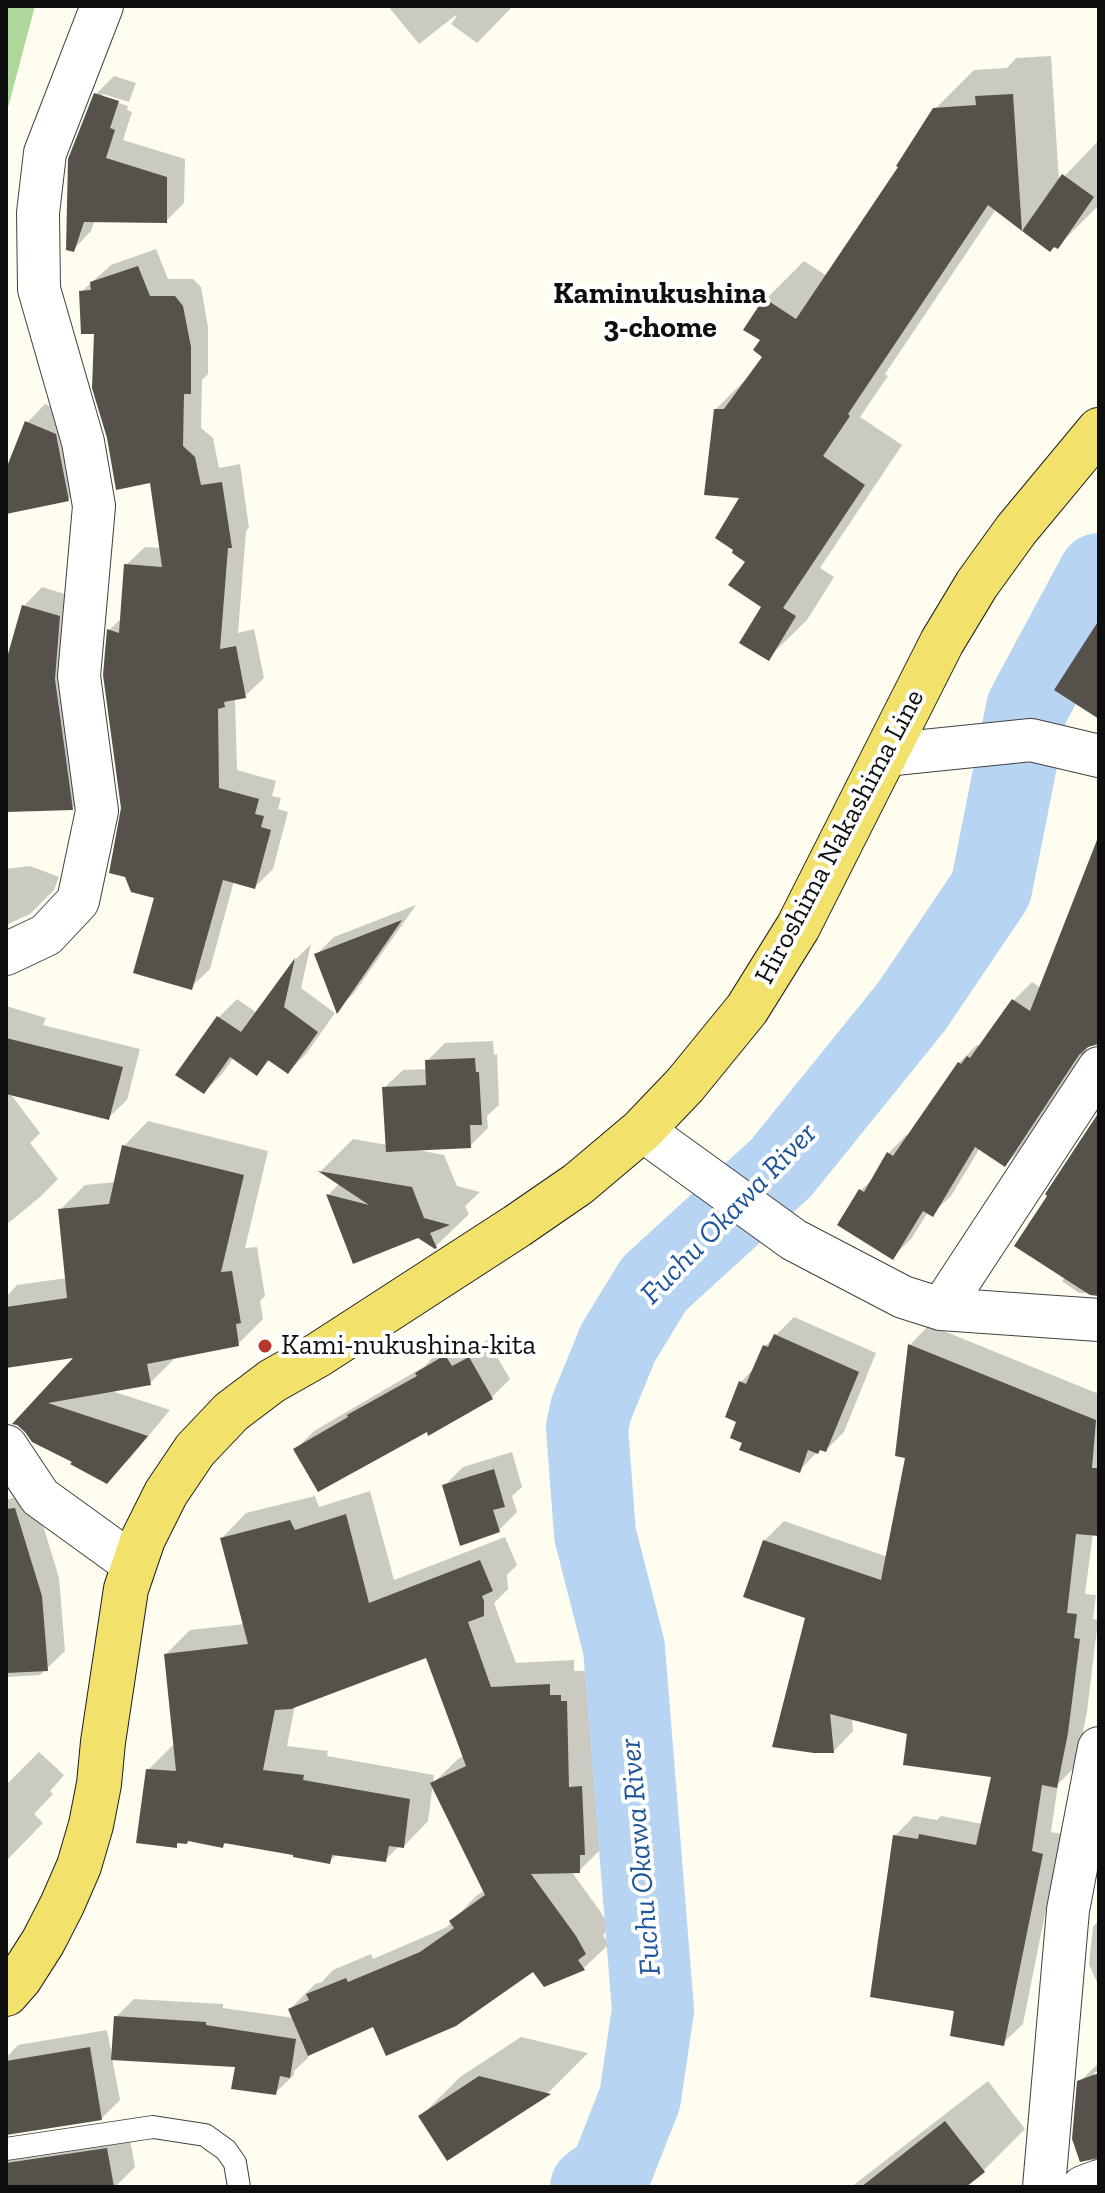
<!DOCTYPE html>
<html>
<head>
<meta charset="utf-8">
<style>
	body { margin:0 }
	#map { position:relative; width:1105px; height:2193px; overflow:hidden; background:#fefdf0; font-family:"Zilla Slab",serif }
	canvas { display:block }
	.frame { position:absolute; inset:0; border:8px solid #0e0e0e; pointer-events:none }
</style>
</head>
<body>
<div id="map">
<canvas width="1105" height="2193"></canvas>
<div class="frame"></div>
</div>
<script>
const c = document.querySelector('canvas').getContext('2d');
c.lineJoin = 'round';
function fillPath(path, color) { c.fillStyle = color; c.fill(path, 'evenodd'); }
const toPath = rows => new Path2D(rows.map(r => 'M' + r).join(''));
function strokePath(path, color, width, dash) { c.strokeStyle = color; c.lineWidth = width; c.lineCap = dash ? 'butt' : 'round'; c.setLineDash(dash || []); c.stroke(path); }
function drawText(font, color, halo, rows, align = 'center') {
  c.font = font + ' "Zilla Slab",serif'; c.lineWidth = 8; c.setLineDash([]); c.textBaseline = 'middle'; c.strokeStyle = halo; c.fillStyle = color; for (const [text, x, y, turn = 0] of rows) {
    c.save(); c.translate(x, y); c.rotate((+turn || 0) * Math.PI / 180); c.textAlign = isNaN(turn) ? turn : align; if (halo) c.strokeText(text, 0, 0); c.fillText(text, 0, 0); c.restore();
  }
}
const forest = toPath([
	[6,6,35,6,6,115]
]);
const shadow = toPath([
	[388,6,513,6,477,43,451,24,457,16,456,15,419,44],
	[1051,56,1059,182,1099,140,1099,205,1058,246,1055,245,1050,250,996,209,885,374,888,376,860,417,902,445,820,568,834,577,807,620,768,658,763,606,748,561,742,496,716,409,752,373,764,356,762,340,766,299,804,261,827,276,900,167,935,109,974,70,1007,68,1016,58],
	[114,76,136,83,129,102,103,94,103,98,128,106,127,110,132,112,123,140,185,159,184,203,166,221,95,220,91,231,73,250,96,94],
	[156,249,168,279,193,279,201,287,208,327,208,374,202,380,201,428,213,438,219,468,240,464,249,528,246,531,238,633,254,629,264,678,245,696,235,698,237,770,276,781,272,796,281,798,278,809,288,812,273,869,255,887,234,881,210,969,191,987,123,808,109,630,123,617,126,565,145,547,162,548,152,481,81,292,111,265],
	[45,404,73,416,86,481,68,499,6,512,6,480,27,423],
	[42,587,78,598,90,790,72,808,6,810,6,668,24,606],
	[30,866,59,877,54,890,30,914,6,925,6,869],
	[1099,894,1099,1043,1090,1044,1023,1147,1005,1165,980,1148,951,1196,932,1214,928,1212,911,1239,893,1257,861,1190,876,1176,888,1154,906,1135,909,1137,959,1063,977,1045,980,1046,1014,1000,1032,982,1041,988],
	[416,905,354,993,337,1010,316,955,334,937],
	[311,944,301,988,335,1013,306,1054,288,1072,271,1059,257,1073,234,1057,222,1074,204,1092,178,1075,219,1017,237,999,257,1013,296,959],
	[6,1006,46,1018,43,1025,140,1049,127,1100,108,1118,9,1092,40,1133,30,1143,58,1179,40,1197,6,1225],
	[493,1041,494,1055,497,1054,499,1105,487,1116,488,1128,470,1146,418,1150,444,1155,457,1186,480,1192,465,1206,469,1214,436,1246,418,1235,328,1195,340,1183,321,1171,353,1139,387,1145,384,1088,403,1070,428,1069,427,1061,445,1043],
	[1099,1115,1099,1287,1092,1293,1079,1293,1062,1281,1065,1277],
	[148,1121,268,1151,245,1248,257,1247,265,1296,260,1301,263,1319,238,1344,175,1358,150,1383,109,1390,170,1410,131,1457,106,1482,27,1431,79,1355,6,1366,6,1297,17,1285,67,1278,60,1210,85,1185,116,1182,124,1146],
	[794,1317,876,1353,844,1432,826,1450,821,1448,799,1471,745,1441,739,1421,741,1382,756,1366,765,1346],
	[929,1325,1099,1394,1099,1532,1093,1533,1085,1594,1096,1595,1093,1619,1098,1620,1087,1712,1076,1766,1058,1784,1051,1832,1061,1834,1023,2024,1003,2043,956,2010,895,1836,914,1816,937,1820,941,1816,983,1824,994,1776,909,1733,852,1718,853,1731,834,1751,808,1616,764,1541,784,1521,888,1557,907,1456,897,1455,910,1345],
	[464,1338,471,1350,487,1340,510,1379,492,1397,429,1433,428,1429,296,1449,314,1431,425,1366,435,1355],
	[512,1452,522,1487,512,1496,517,1512,499,1530,445,1485,463,1467],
	[370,1491,394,1580,505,1537,517,1565,507,1575,508,1589,494,1603,516,1663,574,1660,574,1671,585,1671,585,1677,591,1677,593,1763,606,1762,609,1828,604,1833,604,1846,579,1871,571,1871,600,1911,610,1928,603,1935,609,1944,584,1968,545,1985,534,1969,374,2025,308,2053,308,2058,294,2071,294,2075,275,2093,237,2066,112,2058,120,2100,101,2119,6,2098,6,2058,18,2045,107,2030,112,2056,116,2017,134,1999,223,2004,223,2008,294,2018,290,2009,315,1984,322,1982,333,1970,371,1954,373,1959,447,1927,476,1896,485,1890,433,1783,458,1759,465,1755,427,1655,295,1705,287,1746,328,1751,327,1756,434,1775,428,1821,404,1846,400,1845,385,1860,337,1854,329,1862,227,1842,223,1846,189,1840,180,1842,176,1846,148,1770,173,1745,175,1745,166,1654,190,1630,245,1624,222,1538,246,1513,315,1496,319,1507],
	[33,1492,59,1578,65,1651,40,1675,6,1677,6,1500],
	[39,1752,64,1775,50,1791,53,1794,34,1814,43,1823,6,1861,6,1785],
	[1099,1920,1099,1987,1089,1964,1093,1927],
	[521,2037,588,2053,549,2092,448,2159,420,2117,460,2077],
	[1099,2063,1099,2071,1094,2073,1094,2077,1099,2075,1099,2138,1079,2082],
	[988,2081,1025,2129,983,2171,963,2187,851,2187],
	[128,2128,135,2167,115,2187,6,2187,6,2148]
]);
const river = toPath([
	[591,2187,611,2172,640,2098,653,2010,624,1648,595,1534,587,1428,591,1409,618,1343,654,1284,781,1168,912,1006,991,889,1027,708,1099,574]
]);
const building = toPath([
	[94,93,119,101,110,128,115,130,106,158,167,177,167,223,84,222,74,252,66,250,68,159],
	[1013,94,1022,231,988,205,848,414,850,416,823,456,865,485,783,608,796,616,769,661,739,643,761,607,728,585,745,562,732,553,733,550,715,538,739,498,704,495,714,409,724,409,762,357,753,350,760,340,743,330,764,298,796,319,898,167,896,166,933,108,976,105,975,96],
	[1062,174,1094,197,1058,249,1054,247,1050,252,1022,231],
	[138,266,150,296,175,296,183,306,191,347,191,394,184,394,183,446,195,457,201,485,222,482,232,548,228,548,220,649,236,646,246,698,224,702,225,707,218,709,219,788,259,799,255,814,264,816,261,827,271,830,255,889,223,880,192,990,133,973,154,898,131,892,125,877,109,873,121,808,103,675,107,629,119,633,124,564,162,567,150,483,116,490,107,438,92,388,94,334,81,334,79,291,91,290,90,282],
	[25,421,56,434,69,501,6,514,6,469],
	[22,605,60,616,55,679,73,810,6,812,6,661],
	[1099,620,1099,719,1054,690],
	[1097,840,1099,841,1099,1044,1088,1047,1079,1055,1005,1167,975,1147,933,1217,923,1211,893,1260,837,1225,859,1189,864,1192,887,1152,893,1156,958,1062,961,1064,967,1056,970,1058,1012,999,1030,1011],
	[402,920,337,1014,314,954],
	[295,958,284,1007,318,1032,288,1074,268,1060,257,1076,230,1057,204,1094,175,1075,217,1016,241,1032],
	[6,1038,123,1067,109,1120,6,1094],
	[475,1058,476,1072,479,1072,482,1125,470,1125,471,1148,386,1152,382,1087,426,1085,425,1060],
	[1099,1112,1099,1296,1090,1295,1014,1246,1047,1196,1045,1194],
	[122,1145,244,1175,221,1272,232,1271,241,1323,236,1324,239,1346,147,1364,151,1385,48,1403,148,1436,107,1484,70,1464,72,1462,32,1442,25,1432,17,1425,12,1424,73,1358,6,1368,6,1307,67,1298,58,1209,109,1204],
	[318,1171,412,1187,424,1218,450,1225,430,1233,437,1248,435,1249,418,1238,353,1264,326,1194,369,1205],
	[774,1334,859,1372,826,1452,820,1450,818,1454,808,1450,800,1473,739,1450,742,1443,730,1438,736,1422,725,1417,739,1381,746,1384,763,1345,768,1347],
	[908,1344,1096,1420,1092,1468,1099,1468,1099,1536,1076,1534,1067,1613,1077,1614,1074,1638,1080,1639,1068,1733,1057,1788,1042,1785,1032,1851,1043,1854,1004,2046,950,2036,954,2011,870,1997,893,1835,918,1839,919,1834,976,1845,991,1777,903,1765,907,1734,830,1714,834,1753,814,1753,772,1747,805,1618,743,1597,763,1540,881,1580,905,1458,895,1456],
	[445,1355,452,1366,469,1357,493,1399,428,1436,427,1432,318,1492,293,1449,348,1417,347,1415,417,1376,415,1373],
	[494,1469,505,1507,493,1510,500,1532,460,1546,442,1485],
	[15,1508,42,1596,48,1671,6,1673,6,1509],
	[346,1514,369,1603,480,1560,493,1591,482,1596,484,1601,484,1616,468,1622,491,1687,550,1684,550,1695,561,1695,561,1701,567,1701,569,1787,582,1786,585,1855,580,1855,580,1873,531,1874,576,1936,586,1954,578,1960,585,1970,544,1987,533,1972,456,2026,386,2056,373,2027,308,2056,288,2009,309,2000,306,1994,346,1978,348,1982,420,1952,454,1928,449,1921,485,1895,430,1783,466,1766,426,1658,291,1709,275,1710,263,1770,304,1775,303,1780,410,1799,404,1848,389,1846,386,1862,332,1855,330,1864,293,1857,293,1855,224,1843,223,1848,188,1841,187,1844,177,1843,177,1848,136,1843,146,1769,176,1771,164,1654,248,1644,220,1538,290,1520,295,1530],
	[114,2016,206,2022,206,2025,296,2039,290,2078,280,2076,276,2095,231,2089,235,2067,111,2060],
	[90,2047,102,2120,6,2135,6,2061],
	[1099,2073,1099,2158,1080,2162,1072,2139,1077,2081],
	[479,2076,551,2094,447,2161,418,2116],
	[945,2121,985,2172,966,2187,861,2187],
	[107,2148,114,2187,6,2187,6,2163]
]);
const lane = toPath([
	[6,2149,153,2127,205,2135,226,2150,235,2163,239,2187]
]);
const street = toPath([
	[885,755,1031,740,1099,756],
	[6,954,46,935,78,901,97,811,79,676,94,506,83,442,39,289,38,213,45,153,102,6],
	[642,1130,794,1240,903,1297,941,1309,1099,1320],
	[941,1309,1099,1068],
	[6,1446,40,1497,134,1565],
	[1044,2187,1068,1910,1099,1748],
	[1083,2187,1099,2181]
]);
const primary = toPath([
	[6,1994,20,1978,43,1942,62,1905,79,1866,91,1825,99,1784,103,1742,126,1589,143,1539,166,1493,195,1450,231,1412,272,1381,318,1355,517,1226,578,1184,642,1130,685,1085,747,1009,798,927,942,642,977,584,1016,530,1099,430]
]);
const markers = [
	[265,1346,8,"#b8372c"]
];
const streetNames = [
	["Hiroshima Nakashima Line",840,837,-62]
];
const poiNames = [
	["Kami-nukushina-kita",281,1346]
];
const neighbourhoodNames = [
	["Kaminukushina",660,294],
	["3-chome",660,328]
];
const waterNames = [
	["Fuchu Okawa River",729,1214,-46],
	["Fuchu Okawa River",641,1857,-95]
];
fillPath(forest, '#afd79b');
fillPath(shadow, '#0003');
strokePath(river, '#b7d5f3', 82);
fillPath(building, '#56514b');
strokePath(lane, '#414141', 24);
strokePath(street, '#414141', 44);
strokePath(primary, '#1f1f1f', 46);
strokePath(lane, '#fff', 22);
strokePath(street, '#fff', 42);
strokePath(primary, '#f2e26c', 44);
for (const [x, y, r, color] of markers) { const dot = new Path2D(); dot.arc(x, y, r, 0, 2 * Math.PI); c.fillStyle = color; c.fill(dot); strokePath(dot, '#fff', 3); }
drawText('28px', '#0e0e0e', '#fff', streetNames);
drawText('28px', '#0e0e0e', '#fff', poiNames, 'left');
drawText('bold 30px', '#0e0e0e', '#fff', neighbourhoodNames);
drawText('italic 30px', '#1d549a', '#fff', waterNames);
</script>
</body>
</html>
